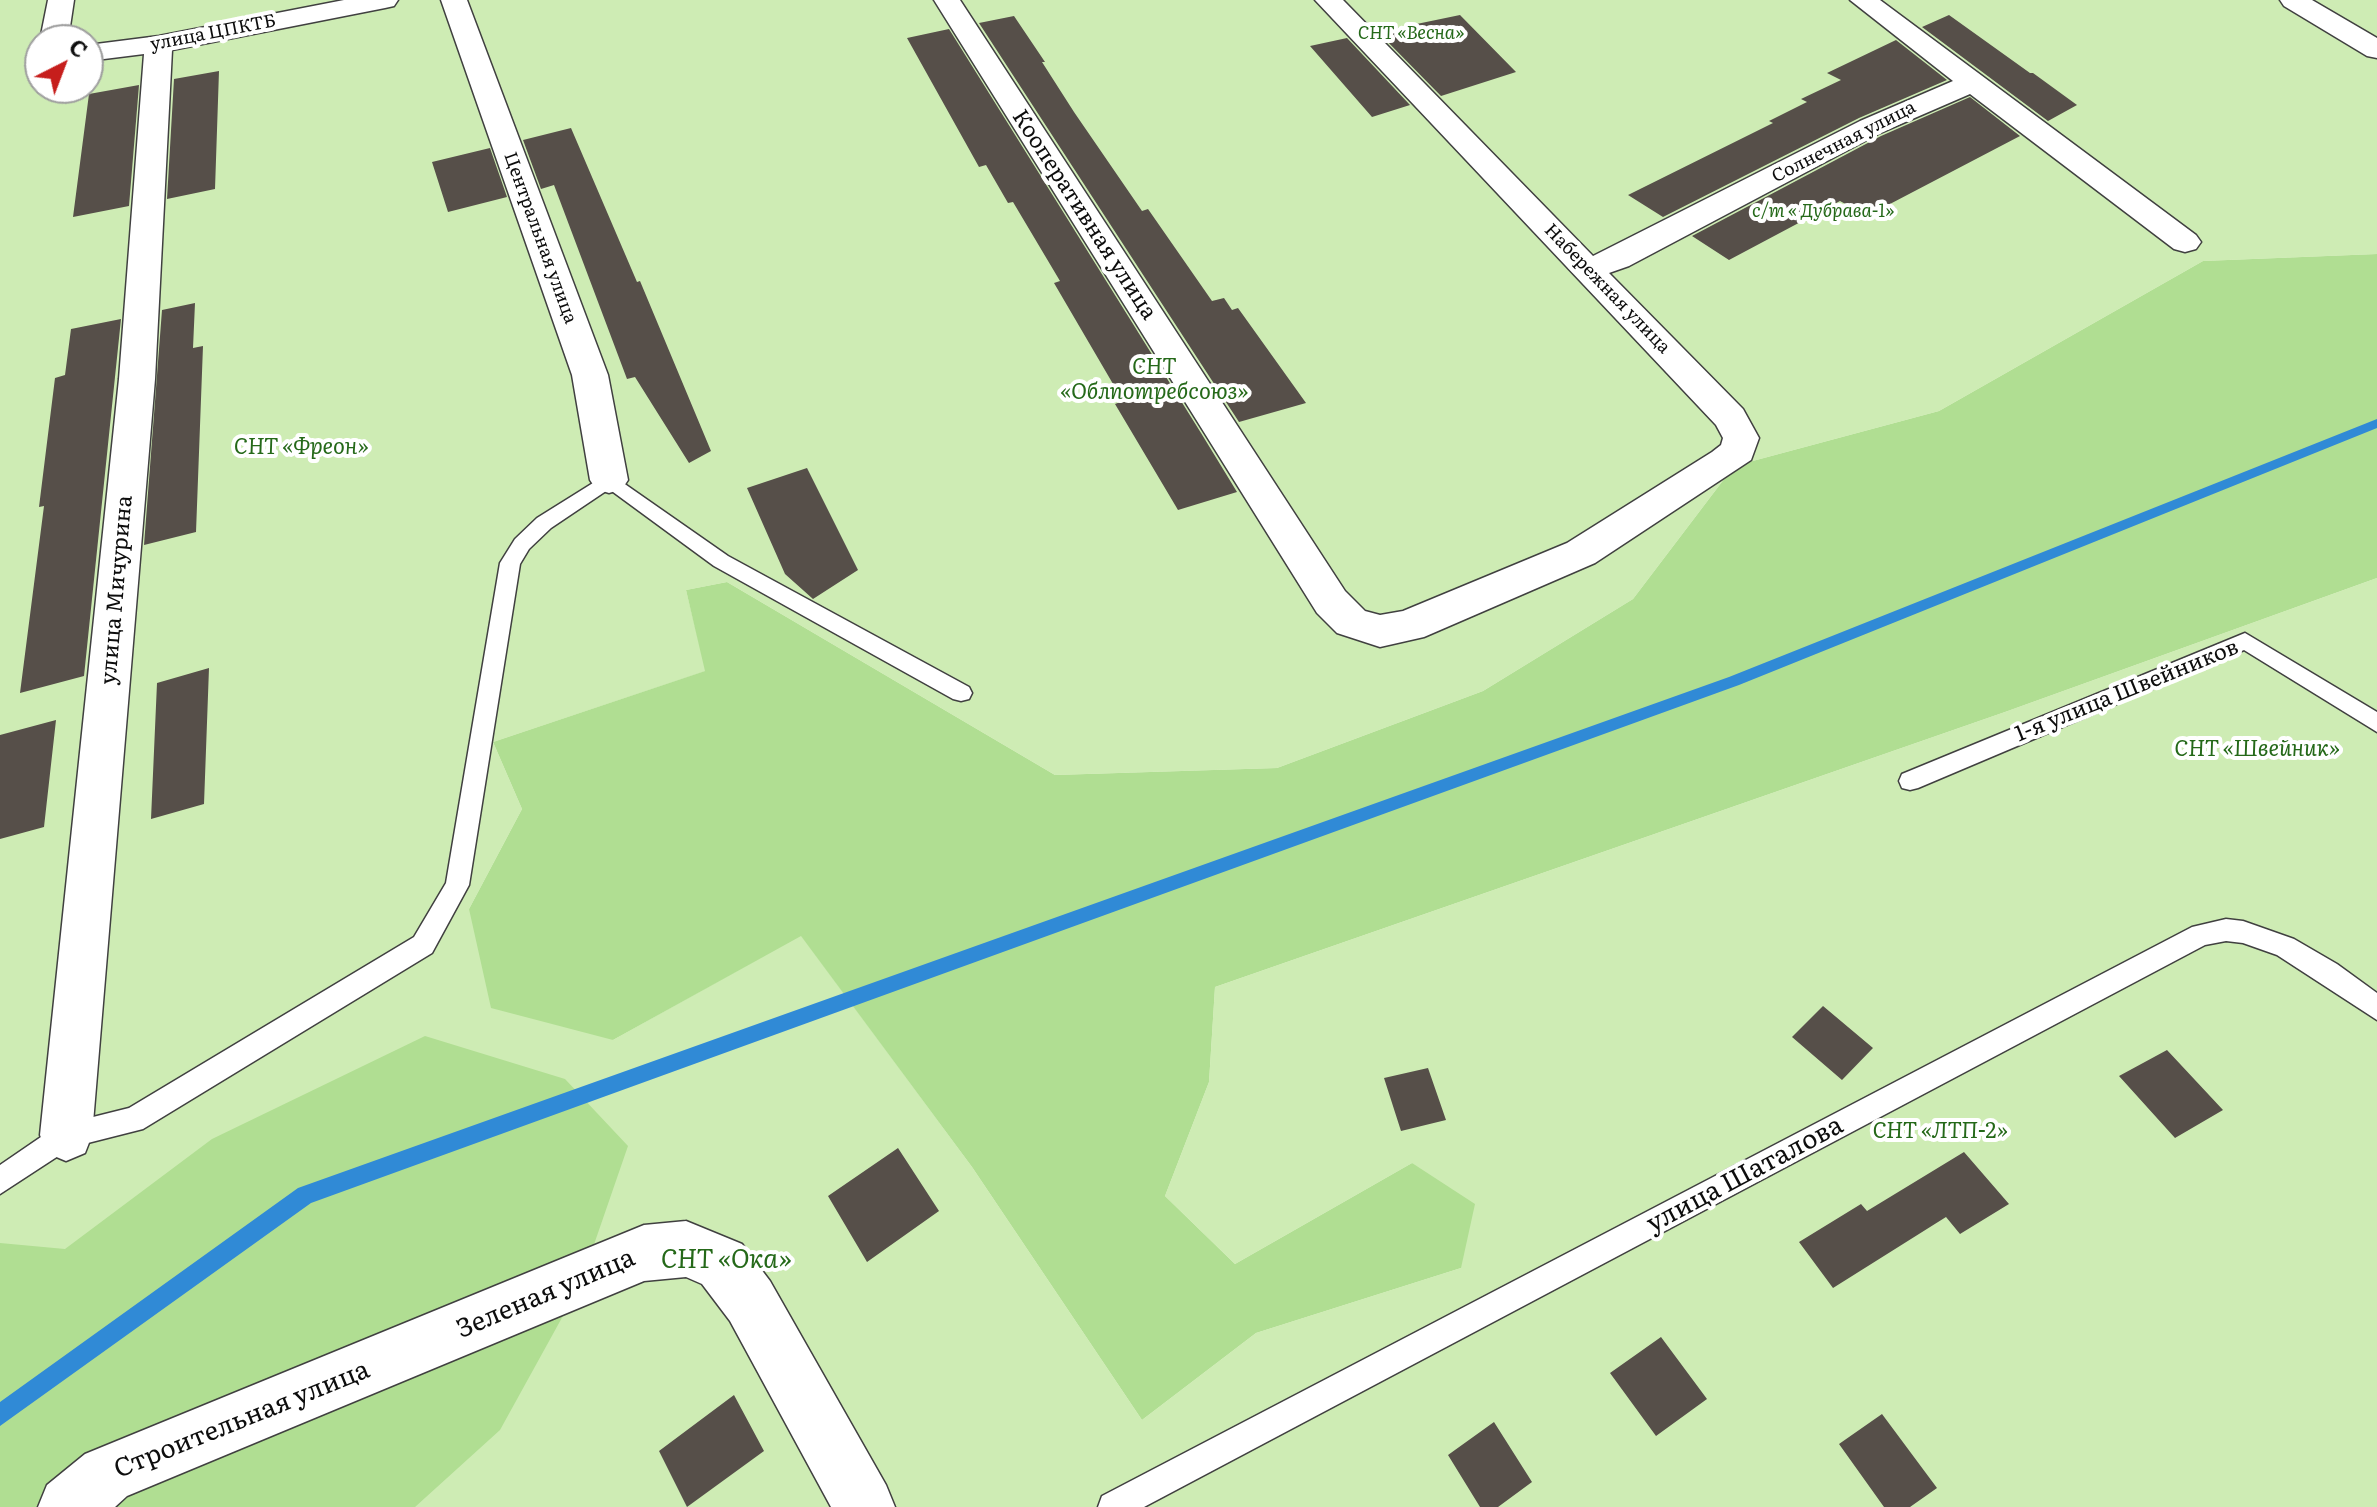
<!DOCTYPE html>
<html>
<head>
<meta charset="utf-8">
<style>
	body { margin:0 }
	#map { position:relative; width:2377px; height:1507px; overflow:hidden; background:#fffded; font-family:Literata,serif }
	canvas { display:block }
	.north { position:absolute; left:24px; top:24px; width:80px; height:80px; box-sizing:border-box; background:#fff; border:2px solid #9e9e9e; border-radius:50%; rotate:42deg; font-size:22px; font-weight:700; line-height:32px; text-align:center; color:#0d0d0d }
	.north::after { content:''; display:block; margin:auto; width:28px; height:36px; background:#c61e1c; clip-path:polygon(50% 0,100% 100%,50% 72%,0 100%) }
</style>
</head>
<body>
<div id="map">
<canvas width="2377" height="1507"></canvas>
<div class="north">С</div>
</div>
<script>
const c = document.querySelector('canvas').getContext('2d');
c.lineJoin = 'round';
function fillPath(path, color) { c.fillStyle = color; c.fill(path, 'evenodd'); }
const toPath = rows => new Path2D(rows.map(r => 'M' + r).join(''));
function strokePath(path, color, width, dash) { c.strokeStyle = color; c.lineWidth = width; c.lineCap = dash ? 'butt' : 'round'; c.setLineDash(dash || []); c.stroke(path); }
function drawText(font, color, halo, rows, align = 'center') {
  c.font = font + ' Literata,serif'; c.lineWidth = 8; c.setLineDash([]); c.textBaseline = 'middle'; c.strokeStyle = halo; c.fillStyle = color; for (const [text, x, y, turn = 0] of rows) {
    c.save(); c.translate(x, y); c.rotate((+turn || 0) * Math.PI / 180); c.textAlign = isNaN(turn) ? turn : align; if (halo) c.strokeText(text, 0, 0); c.fillText(text, 0, 0); c.restore();
  }
}
const green = toPath([
	[0,0,2377,0,2377,254,2203,261,1939,411,1734,466,1633,599,1483,691,1277,768,1055,775,727,582,686,590,706,671,493,742,522,809,469,909,613,1040,801,935,972,1167,1142,1420,1256,1333,1461,1268,1412,1163,1235,1264,1165,1196,1209,1082,1215,987,2005,712,2377,578,2377,1507,0,1507],
	[40,40,88,40,88,88,40,88]
]);
const forest = toPath([
	[2377,254,2377,578,2005,712,1215,987,1209,1082,1165,1196,1235,1264,1412,1163,1475,1204,1461,1268,1256,1333,1142,1420,972,1167,801,936,613,1040,491,1008,469,909,522,809,493,742,705,671,686,590,727,582,1055,775,1277,768,1483,691,1633,599,1734,466,1939,411,2203,261],
	[425,1036,565,1079,628,1146,580,1285,500,1430,415,1507,0,1507,0,1243,65,1249,212,1139]
]);
const stream = toPath([
	[2377,419,2377,428,1739,685,311,1203,0,1426,0,1402,298,1188,1729,677,2377,419]
]);
const building = toPath([
	[1460,15,1516,72,1441,96,1378,32],
	[1949,15,2030,73,2033,73,2077,105,2048,121,1922,27],
	[1014,16,1045,62,1042,62,1074,112,1142,211,1148,209,1212,301,1224,298,1232,310,1238,308,1306,403,1239,422,979,23],
	[949,29,1201,433,1237,492,1178,510,1115,404,1123,401,1054,283,1060,281,1013,202,1008,203,986,165,979,167,907,38],
	[1347,38,1410,105,1372,117,1310,46],
	[1896,40,1947,80,1859,118,1663,217,1628,195,1773,123,1769,121,1807,102,1801,99,1841,80,1827,73],
	[219,71,215,189,167,199,174,79],
	[139,85,129,206,73,217,89,94],
	[1970,97,2020,136,1867,216,1840,201,1729,260,1692,236,1881,136],
	[571,128,637,282,640,281,711,451,689,463,635,377,627,379,554,185,541,189,523,140],
	[490,148,507,197,448,212,432,162],
	[195,303,193,348,203,346,196,532,144,545,162,310],
	[121,319,84,676,20,693,44,506,39,507,55,378,65,375,71,329],
	[807,468,858,570,813,599,785,574,747,488],
	[209,668,204,804,151,819,157,683],
	[56,720,44,827,0,839,0,735],
	[1823,1006,1873,1048,1842,1080,1792,1037],
	[2167,1050,2223,1110,2175,1138,2119,1076],
	[1428,1068,1446,1120,1401,1131,1384,1078],
	[898,1148,939,1211,867,1262,828,1196],
	[1964,1152,2009,1204,1960,1234,1946,1217,1833,1288,1799,1242,1861,1204,1867,1211],
	[1661,1337,1707,1399,1656,1436,1610,1373],
	[734,1395,764,1451,687,1507,659,1451],
	[1882,1414,1937,1488,1910,1507,1884,1507,1839,1444],
	[1494,1422,1532,1482,1498,1507,1480,1507,1448,1455]
]);
const lane = toPath([
	[609,473,728,556,969,687,972,693,969,699,961,701,953,699,714,566,609,489,551,528,529,549,520,564,469,885,432,953,143,1129,72,1147,0,1194,0,1165,57,1126,129,1108,414,937,446,883,500,563,515,539,537,518,609,473],
	[2245,633,2377,712,2377,732,2244,650,1918,788,1910,790,1902,788,1899,781,1902,774,2245,633],
	[2226,919,2243,921,2294,939,2337,964,2377,993,2377,1020,2277,955,2243,943,2226,941,2205,945,1144,1507,1098,1507,1102,1496,2192,927,2226,919]
]);
const street = toPath([
	[48,0,74,0,68,40,40,40,48,0],
	[344,0,398,0,394,6,385,8,172,50,155,379,92,1135,85,1153,66,1161,47,1153,40,1135,119,379,144,54,88,61,88,45,159,36,344,0],
	[441,0,467,0,608,375,628,480,622,489,609,493,596,489,590,480,572,375,441,0],
	[934,0,960,0,1345,591,1365,611,1380,615,1403,611,1567,543,1712,452,1721,445,1723,438,1716,425,1315,0,1343,0,1593,256,1860,121,1953,81,1850,0,1880,0,2196,235,2201,242,2196,249,2185,252,2174,249,1970,94,1880,133,1629,266,1609,273,1743,409,1759,438,1751,460,1595,563,1424,637,1380,647,1337,633,1317,613,934,0],
	[2280,0,2312,0,2377,38,2377,58,2367,56,2284,6,2280,0],
	[686,1221,742,1244,770,1281,886,1485,895,1507,831,1507,730,1321,702,1284,686,1277,644,1281,127,1496,115,1507,38,1507,47,1485,85,1454,644,1225,686,1221]
]);
const farStreetnames = [
	["улица ЦПКТБ",213,33,-11],
	["Солнечная улица",1844,142,-27],
	["Центральная улица",540,238,70],
	["Набережная улица",1607,289,46]
];
const farParknames = [
	["СНТ «Весна»",1411,34],
	["с/т « Дубрава-1»",1823,212]
];
const streetNames = [
	["Кооперативная улица",1084,215,57],
	["улица Мичурина",117,590,-85],
	["1-я улица Швейников",2127,691,-22]
];
const parkNames = [
	["СНТ",1154,368],
	["«Облпотребсоюз»",1154,393],
	["СНТ «Фреон»",301,448],
	["СНТ «Швейник»",2257,750],
	["СНТ «ЛТП-2»",1940,1132]
];
const nearStreetnames = [
	["улица Шаталова",1745,1175,-28],
	["Зеленая улица",546,1294,-23],
	["Строительная улица",242,1420,-22]
];
const nearParknames = [
	["СНТ «Ока»",726,1260]
];
fillPath(green, '#ceecb4');
fillPath(forest, '#b0de92');
fillPath(stream, '#308ad6');
fillPath(building, '#564f49');
strokePath(lane, '#404040', 3);
strokePath(street, '#404040', 3);
fillPath(lane, '#fff');
fillPath(street, '#fff');
drawText('18px', '#0d0d0d', '#fff', farStreetnames);
drawText('italic 18px', '#256919', '#fff', farParknames);
drawText('22px', '#0d0d0d', '#fff', streetNames);
drawText('italic 22px', '#256919', '#fff', parkNames);
drawText('26px', '#0d0d0d', '#fff', nearStreetnames);
drawText('italic 26px', '#256919', '#fff', nearParknames);
</script>
</body>
</html>
